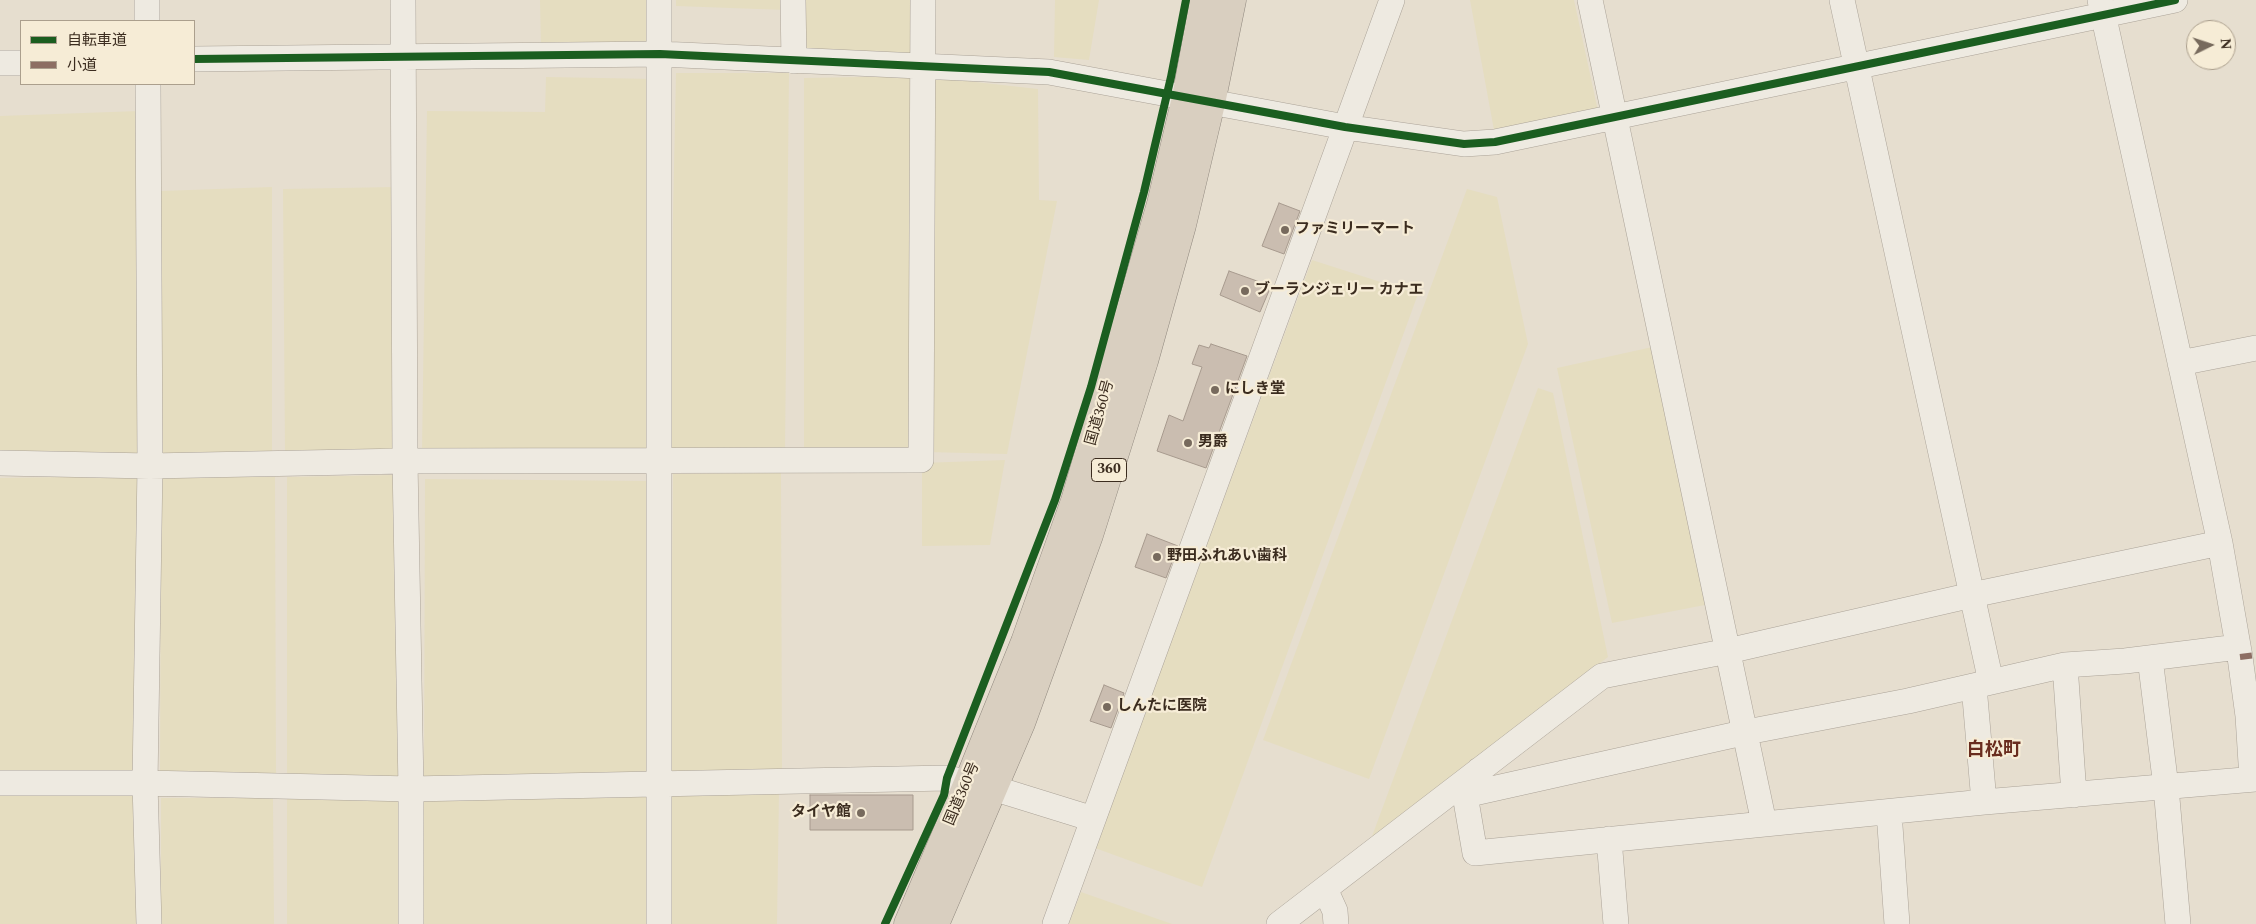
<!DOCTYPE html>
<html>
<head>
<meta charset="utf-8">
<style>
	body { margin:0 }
	#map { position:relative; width:2256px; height:924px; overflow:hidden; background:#e6decf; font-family:Spectral,"Noto Sans JP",serif }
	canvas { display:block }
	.legend { position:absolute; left:20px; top:20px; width:175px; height:65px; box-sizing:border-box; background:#f6ecd6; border:1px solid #ab9f8d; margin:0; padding:6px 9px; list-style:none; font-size:15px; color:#3b2c1f }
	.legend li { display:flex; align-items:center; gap:10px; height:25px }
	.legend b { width:25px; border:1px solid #ab9f8d }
	.north { position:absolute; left:2186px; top:20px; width:50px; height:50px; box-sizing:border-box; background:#f6ecd6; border:1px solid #ab9f8d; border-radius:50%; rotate:86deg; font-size:14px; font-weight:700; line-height:20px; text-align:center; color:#3b2c1f }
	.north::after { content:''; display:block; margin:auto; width:18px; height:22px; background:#776a5d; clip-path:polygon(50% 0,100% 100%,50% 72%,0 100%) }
</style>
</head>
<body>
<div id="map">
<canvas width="2256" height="924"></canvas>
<ul class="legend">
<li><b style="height:6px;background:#1b5e20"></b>自転車道</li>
<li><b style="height:6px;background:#8d6e63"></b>小道</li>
</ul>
<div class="north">N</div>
</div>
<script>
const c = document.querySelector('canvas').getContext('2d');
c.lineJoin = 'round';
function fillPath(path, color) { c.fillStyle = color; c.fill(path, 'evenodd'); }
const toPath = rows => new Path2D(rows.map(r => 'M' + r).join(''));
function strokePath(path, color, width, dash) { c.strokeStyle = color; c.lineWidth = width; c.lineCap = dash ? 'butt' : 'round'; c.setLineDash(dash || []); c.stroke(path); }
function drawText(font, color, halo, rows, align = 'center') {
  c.font = font + ' Spectral,"Noto Sans JP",serif'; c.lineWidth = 4.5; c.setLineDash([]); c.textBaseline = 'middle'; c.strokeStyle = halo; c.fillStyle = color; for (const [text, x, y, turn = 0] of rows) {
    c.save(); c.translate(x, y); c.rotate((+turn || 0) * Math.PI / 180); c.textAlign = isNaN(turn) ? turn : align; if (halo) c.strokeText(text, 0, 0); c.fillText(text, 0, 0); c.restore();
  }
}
const farmland = toPath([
	[540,0,651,0,650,49,541,49],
	[676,0,785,0,785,10,676,6],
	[802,0,914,0,914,54,802,55],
	[1055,0,1099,0,1089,60,1054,57],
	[1470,0,1574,0,1598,111,1494,130],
	[676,73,789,73,785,449,668,449],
	[916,76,914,449,804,451,804,78],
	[546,77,656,79,650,450,422,450,427,111,545,112],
	[930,77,1038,89,1039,200,1057,201,1007,454,926,452],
	[139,111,141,455,0,457,0,116],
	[272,187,272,458,158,458,161,191],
	[396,187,395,455,285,455,283,189],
	[1467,189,1497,197,1528,344,1369,779,1263,740],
	[1312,260,1418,294,1202,887,1095,848],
	[1657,346,1710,604,1612,623,1557,368],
	[1538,388,1553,393,1608,657,1371,839],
	[1005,460,990,545,922,546,922,463],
	[781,473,782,772,670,776,673,474],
	[397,475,398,779,287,779,287,477],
	[137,476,137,776,0,776,0,478],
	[161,477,275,477,276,778,160,777],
	[425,479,649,481,651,776,424,781],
	[672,792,779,792,777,924,670,924],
	[651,793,652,924,424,924,424,794],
	[140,795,141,924,0,924,0,796],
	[287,797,398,797,398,924,287,924],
	[161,798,273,798,274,924,161,924],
	[1081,892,1172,924,1069,924]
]);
const building = toPath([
	[1279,203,1300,211,1284,254,1262,246,1279,203],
	[1229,271,1271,286,1260,312,1220,295,1229,271],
	[1211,344,1247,356,1206,468,1157,451,1169,415,1183,421,1202,367,1192,364,1199,345,1209,348,1211,344],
	[1147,534,1178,546,1166,578,1135,567,1147,534],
	[1104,685,1124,693,1111,728,1090,721,1104,685],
	[810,795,913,795,913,830,810,830,810,795]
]);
const minor = toPath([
	[147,0,147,21],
	[403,0,405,461,411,789,411,924],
	[659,0,659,924],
	[793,0,794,61],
	[1590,0,1764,823],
	[1842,0,1991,682],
	[2100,0,2220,543,2240,657,2248,716,2252,779],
	[194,59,660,54,1049,72,1345,127,1464,144,1495,142,2175,0],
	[0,63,21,63],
	[148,84,150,466,145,783,149,924],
	[2180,363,2256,348],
	[0,463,150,466,405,461,921,460,923,0],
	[2150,658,2166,787,2178,924],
	[2065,665,2074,795],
	[1974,686,1984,802],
	[1479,770,1465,795,1475,853,1984,802,2256,779],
	[0,783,145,783,411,789,947,778,993,788,1093,819],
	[1465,795,1747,732,1908,701,2065,665,2125,661,2238,647],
	[1889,812,1897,924],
	[1609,839,1616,924],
	[1325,889,1335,911,1336,924],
	[1055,924,1392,0],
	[1279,924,1602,676,1728,651,1972,595,2220,543]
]);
const highway = toPath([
	[908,924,968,783,1025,642,1075,501,1161,204,1186,98,1204,0],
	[935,924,1021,723,1089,535,1144,361,1182,225,1211,103,1232,0]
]);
const quiet = toPath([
	[2240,657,2256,655]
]);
const cycleway = toPath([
	[194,59,660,54,1049,72,1345,127,1464,144,1495,142,2175,0],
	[885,924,944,795,947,778,1055,500,1091,387,1144,192,1171,77,1186,0]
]);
const markers = [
	[1285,230,5,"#776a5d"],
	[1245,291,5,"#776a5d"],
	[1215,390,5,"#776a5d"],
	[1188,443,5,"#776a5d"],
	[1157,557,5,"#776a5d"],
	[1107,707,5,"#776a5d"],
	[861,813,5,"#776a5d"]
];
const shields = [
	[1109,470,35]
];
const shieldNames = [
	["360",1109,470]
];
const poiNames = [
	["ファミリーマート",1295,230],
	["ブーランジェリー カナエ",1255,291],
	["にしき堂",1225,390],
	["男爵",1198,443],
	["野田ふれあい歯科",1167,557],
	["しんたに医院",1117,707],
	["タイヤ館",851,813,"right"]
];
const streetNames = [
	["国道360号",1101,413,-74],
	["国道360号",963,794,-67]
];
const quarterNames = [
	["白松町",1994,751]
];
fillPath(farmland, '#e5ddc0');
fillPath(building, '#cabdb0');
strokePath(building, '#a79a8e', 1);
strokePath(minor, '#aba398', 26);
strokePath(highway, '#91897f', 29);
strokePath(minor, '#eeeae1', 25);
strokePath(highway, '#d9cfc0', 28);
strokePath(quiet, '#8d6e63', 6, [12, 6]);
strokePath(cycleway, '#1b5e20', 8);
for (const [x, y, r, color] of markers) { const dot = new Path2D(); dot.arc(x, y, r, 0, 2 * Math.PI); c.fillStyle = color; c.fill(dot); strokePath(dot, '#f6ecd6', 2); }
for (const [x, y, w] of shields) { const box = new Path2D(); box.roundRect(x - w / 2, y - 11.5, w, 23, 4); c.fillStyle = '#f6ecd6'; c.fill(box); strokePath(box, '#3b2c1f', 1); }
drawText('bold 14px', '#3b2c1f', null, shieldNames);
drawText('bold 15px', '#3b2c1f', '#f6ecd6', poiNames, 'left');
drawText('15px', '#3b2c1f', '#f6ecd6', streetNames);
drawText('bold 18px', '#692c1e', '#f6ecd6', quarterNames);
</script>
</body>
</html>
